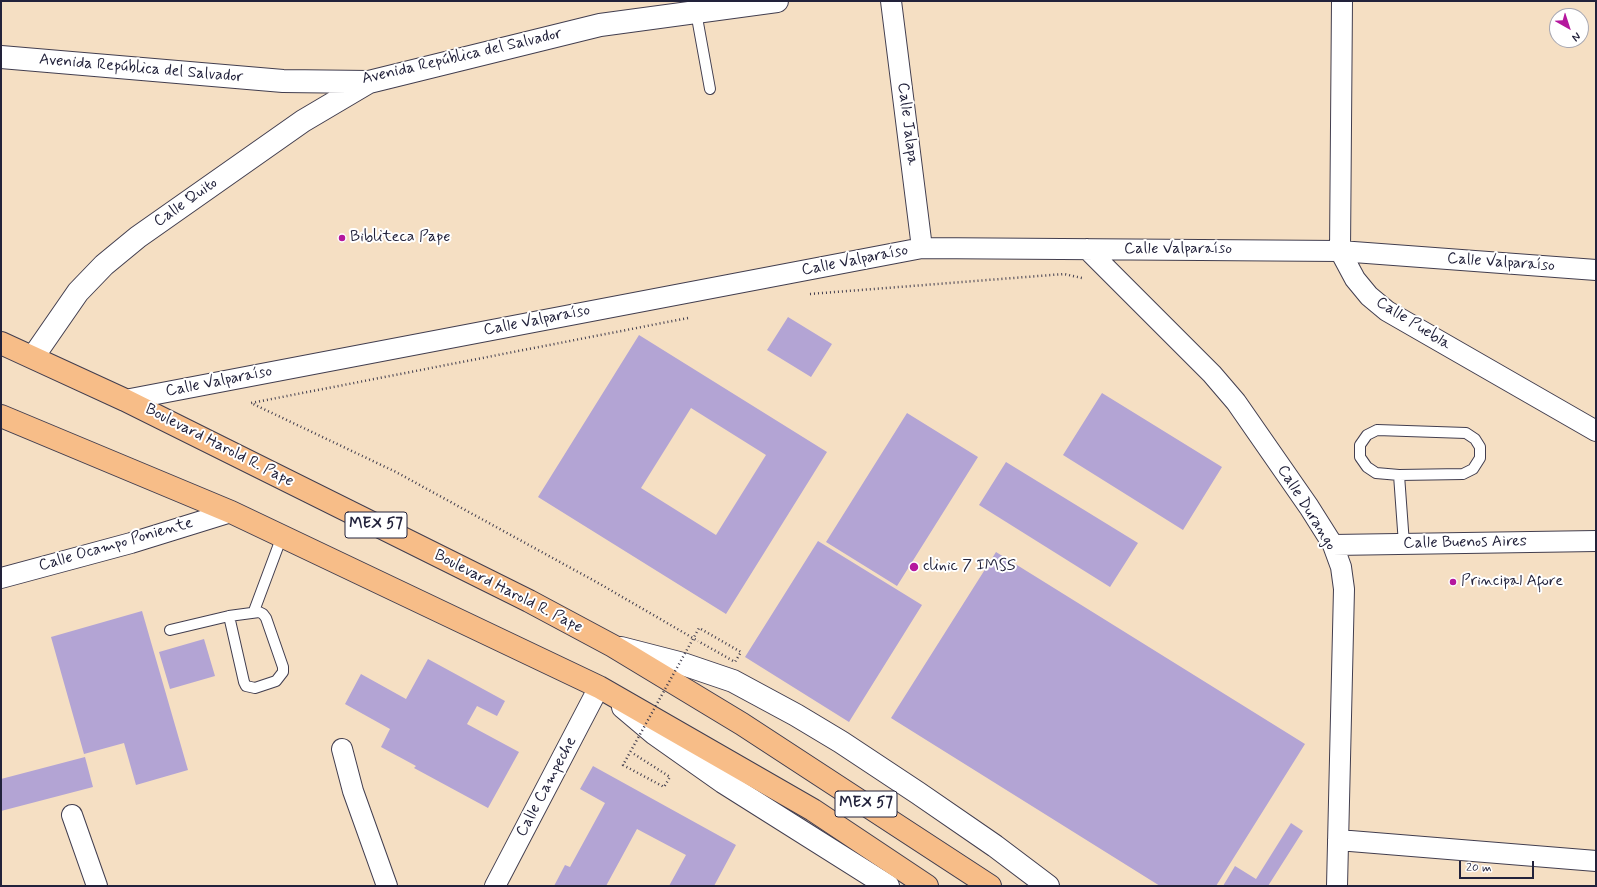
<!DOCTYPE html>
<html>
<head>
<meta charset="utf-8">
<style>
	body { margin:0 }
	#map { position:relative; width:1597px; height:887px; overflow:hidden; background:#f5dfc3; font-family:Mynerve,sans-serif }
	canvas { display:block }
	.frame { position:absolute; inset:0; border:2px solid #22223b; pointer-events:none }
	.north { position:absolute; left:1549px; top:8px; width:40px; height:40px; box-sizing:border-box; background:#fff; border:1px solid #a7a7b1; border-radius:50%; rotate:141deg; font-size:11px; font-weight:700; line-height:16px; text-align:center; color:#22223b }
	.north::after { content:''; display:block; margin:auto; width:14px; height:18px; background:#b5179e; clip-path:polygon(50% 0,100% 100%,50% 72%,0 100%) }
	.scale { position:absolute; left:1459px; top:861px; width:75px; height:18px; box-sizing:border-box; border:2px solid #22223b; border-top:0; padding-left:5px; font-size:12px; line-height:14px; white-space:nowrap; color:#22223b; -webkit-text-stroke:3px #fff; paint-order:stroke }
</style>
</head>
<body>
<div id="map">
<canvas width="1597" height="887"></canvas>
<div class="frame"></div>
<div class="north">N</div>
<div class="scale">20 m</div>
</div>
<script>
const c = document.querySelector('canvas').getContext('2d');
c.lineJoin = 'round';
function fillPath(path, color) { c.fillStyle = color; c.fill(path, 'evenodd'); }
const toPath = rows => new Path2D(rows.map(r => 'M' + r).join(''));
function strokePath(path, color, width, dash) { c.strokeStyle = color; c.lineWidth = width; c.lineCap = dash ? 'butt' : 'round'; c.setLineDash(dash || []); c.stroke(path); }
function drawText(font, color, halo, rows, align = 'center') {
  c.font = font + ' Mynerve,sans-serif'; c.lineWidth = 4; c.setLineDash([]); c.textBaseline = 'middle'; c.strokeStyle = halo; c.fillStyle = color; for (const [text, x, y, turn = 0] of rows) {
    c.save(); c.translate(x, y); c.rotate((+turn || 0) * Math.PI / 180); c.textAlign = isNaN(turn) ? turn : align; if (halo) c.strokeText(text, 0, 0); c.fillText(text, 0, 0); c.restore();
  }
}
const building = toPath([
	[788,317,832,344,811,377,767,350],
	[639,335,827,452,726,614,538,497],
	[691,408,766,455,716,535,641,488],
	[1102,393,1222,467,1183,530,1063,455],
	[907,413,978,457,897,586,826,542],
	[1006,462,1138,543,1110,587,979,505],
	[818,541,922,605,849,722,745,657],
	[996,552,1305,744,1216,886,1160,886,891,718],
	[142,611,188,770,136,785,124,743,84,754,51,637],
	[204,639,215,676,170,689,159,652],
	[428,659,505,701,497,716,477,706,467,724,519,752,488,808,414,768,416,766,381,747,390,729,345,704,361,674,406,699],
	[85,757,93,787,1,811,1,779],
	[593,766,736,845,714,886,669,886,686,855,637,829,606,886,554,886,565,865,570,867,605,803,580,789],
	[1291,823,1303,831,1268,886,1223,886,1235,866,1256,879]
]);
const path = toPath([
	[810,294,1064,274,1082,278],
	[688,318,251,403,396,472,600,584,698,641]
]);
const service = toPath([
	[696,12,710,89],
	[1377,430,1466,433,1475,439,1480,447,1480,458,1473,469,1463,474,1399,475,1376,473,1367,467,1360,457,1360,445,1367,435,1377,430],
	[1399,475,1404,544],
	[254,611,282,536],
	[170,630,229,616,259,612,263,614,266,618,283,667,283,672,276,681,255,688,246,686,244,682,229,616]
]);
const minor = toPath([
	[891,1,922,248],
	[1342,1,1340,251,1355,279,1369,296,1387,311,1596,431],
	[1087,249,1212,374,1236,402,1309,507,1333,545,1341,567,1344,589,1337,886],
	[125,400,922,248,1340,251,1596,270],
	[1333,545,1596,541],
	[1,578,131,543,231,512],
	[342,749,353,791,387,886],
	[72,815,97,886],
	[1338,840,1596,861],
	[495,886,599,687]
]);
const tertiary = toPath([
	[1,57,283,81,369,82,600,25,777,1],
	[33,357,78,292,104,265,138,237,303,121,369,82],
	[621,648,683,664,733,681,796,715,841,742,918,793,995,846,1048,886],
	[623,707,655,734,723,782,888,886]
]);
const trunk = toPath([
	[1,343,125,400,529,601,613,646,742,724,990,886],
	[1,416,231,512,599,687,813,810,927,886]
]);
const pathBridge = toPath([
	[634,754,670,777,664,787,623,765,699,628,741,652,735,662,698,641]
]);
const markers = [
	[342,238,4,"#b5179e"],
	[914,567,5,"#b5179e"],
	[1453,582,4,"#b5179e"]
];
const shields = [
	[376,525,62],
	[866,804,62]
];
const shieldNames = [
	["MEX 57",376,525],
	["MEX 57",866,804]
];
const streetNames = [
	["Avenida República del Salvador",462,57,-13],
	["Avenida República del Salvador",141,69,5],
	["Calle Jalapa",907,124,83],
	["Calle Quito",186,203,-35],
	["Calle Valparaíso",1178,250],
	["Calle Valparaíso",855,261,-11],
	["Calle Valparaíso",1501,263,4],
	["Calle Valparaíso",537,321,-11],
	["Calle Puebla",1413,324,32],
	["Calle Valparaíso",219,382,-11],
	["Boulevard Harold R. Pape",219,446,27],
	["Calle Durango",1306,508,58],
	["Calle Buenos Aires",1465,543,-1],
	["Calle Ocampo Poniente",116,545,-16],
	["Boulevard Harold R. Pape",508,592,27],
	["Calle Campeche",547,787,-62]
];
const poiNames = [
	["Bibliteca Pape",350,238],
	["clinic 7 IMSS",923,567],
	["Principal Afore",1461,582]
];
fillPath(building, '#b3a4d4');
strokePath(service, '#423e4f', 12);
strokePath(minor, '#423e4f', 22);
strokePath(tertiary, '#423e4f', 24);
strokePath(trunk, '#423e4f', 24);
strokePath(path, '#423e4f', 2.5, [1, 3]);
strokePath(service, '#fff', 10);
strokePath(minor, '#fff', 20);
strokePath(tertiary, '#fff', 22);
strokePath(trunk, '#f7bd88', 22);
strokePath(pathBridge, '#423e4f', 2.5, [1, 3]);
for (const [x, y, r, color] of markers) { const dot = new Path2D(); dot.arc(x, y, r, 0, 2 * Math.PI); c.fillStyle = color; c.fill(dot); strokePath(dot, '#fff', 1.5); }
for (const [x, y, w] of shields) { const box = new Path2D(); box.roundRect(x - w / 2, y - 13, w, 26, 3); c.fillStyle = '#fff'; c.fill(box); strokePath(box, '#22223b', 1); }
drawText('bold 15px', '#22223b', null, shieldNames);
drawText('16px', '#22223b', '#fff', streetNames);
drawText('16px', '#22223b', '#fff', poiNames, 'left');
</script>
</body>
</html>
